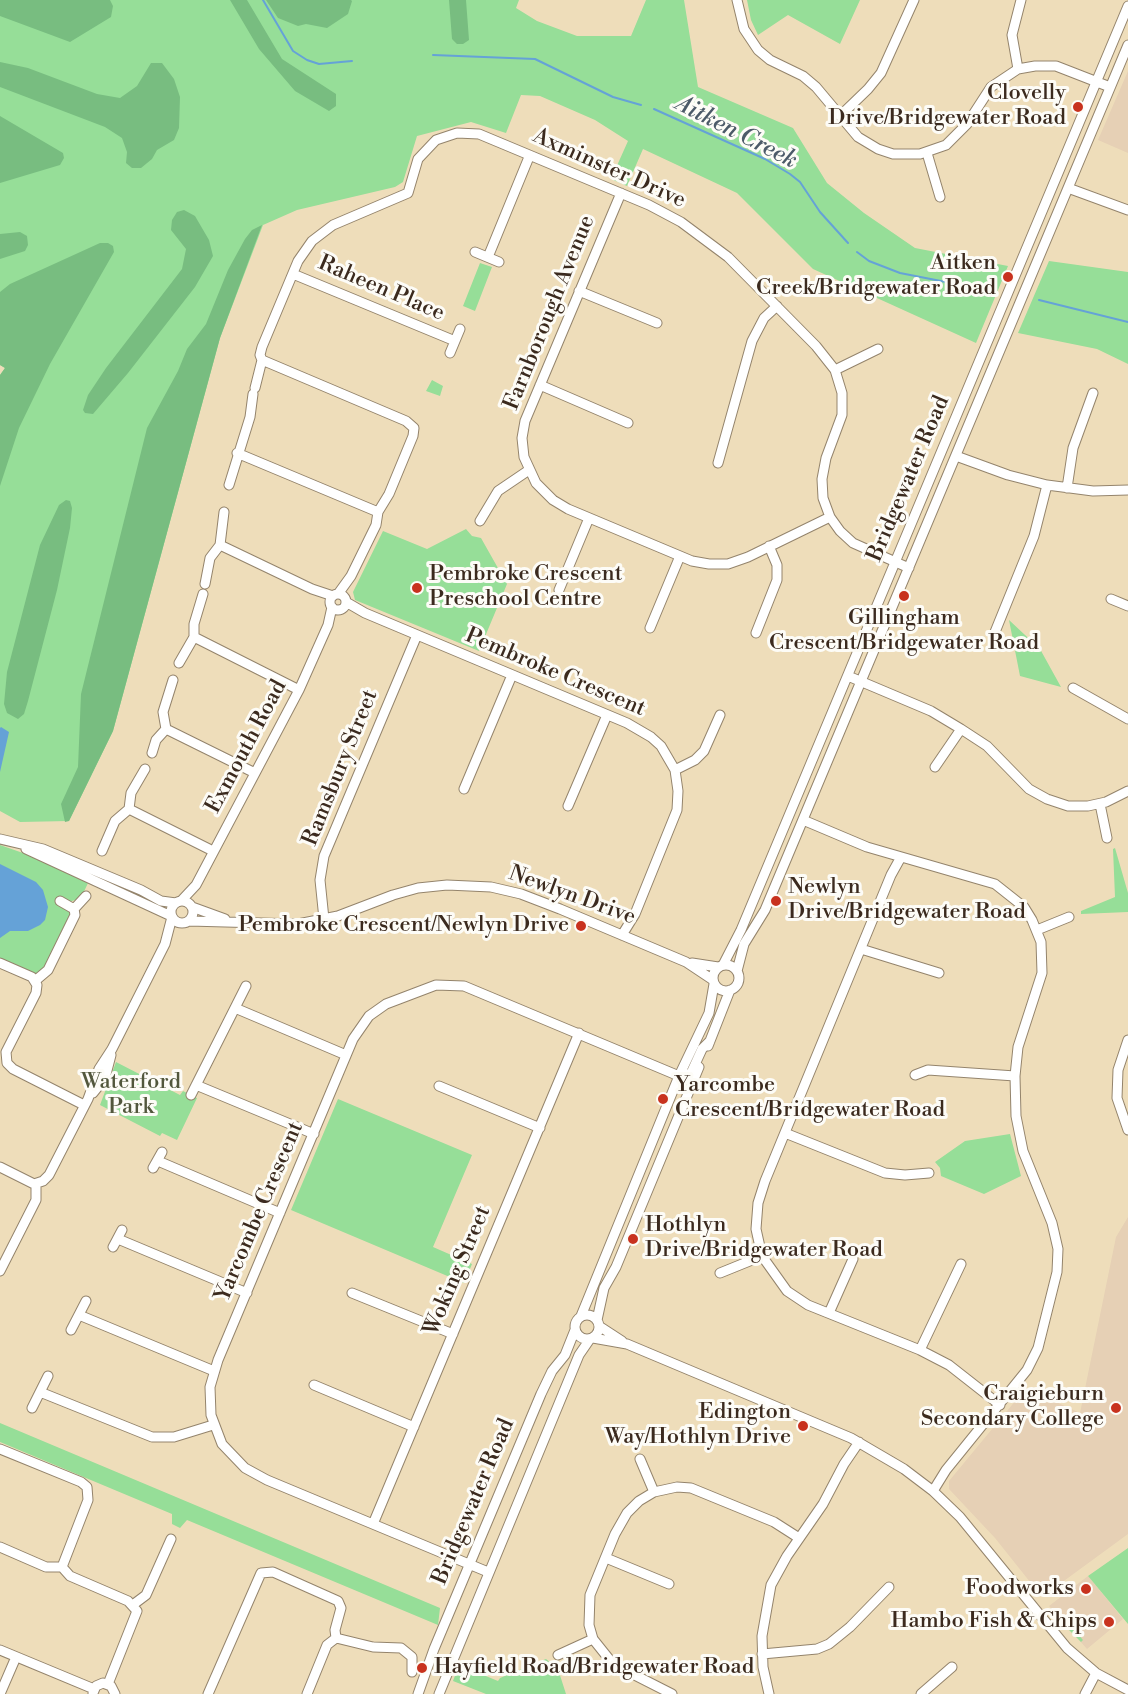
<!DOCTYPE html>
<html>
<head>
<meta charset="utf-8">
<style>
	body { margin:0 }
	canvas { display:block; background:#eeddba }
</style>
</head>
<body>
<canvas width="1128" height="1694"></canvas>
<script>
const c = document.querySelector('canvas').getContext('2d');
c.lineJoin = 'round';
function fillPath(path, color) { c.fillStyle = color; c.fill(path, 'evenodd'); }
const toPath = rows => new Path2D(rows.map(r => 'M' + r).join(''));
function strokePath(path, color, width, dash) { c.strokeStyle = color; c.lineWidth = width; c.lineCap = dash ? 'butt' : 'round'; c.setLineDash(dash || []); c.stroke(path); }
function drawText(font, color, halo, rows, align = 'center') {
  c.font = font + ' "Libre Bodoni",serif'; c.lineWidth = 6; c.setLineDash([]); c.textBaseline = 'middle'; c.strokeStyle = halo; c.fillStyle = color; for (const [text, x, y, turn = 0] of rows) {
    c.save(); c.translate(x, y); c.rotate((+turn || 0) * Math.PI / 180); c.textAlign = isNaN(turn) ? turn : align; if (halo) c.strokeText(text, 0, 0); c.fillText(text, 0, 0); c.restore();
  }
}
const built = toPath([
	[1128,71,1128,153,1098,140],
	[1128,1217,1128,1534,1042,1597,995,1538,949,1489,949,1481,1026,1388,1080,1413,1116,1237],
	[1088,1576,1123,1619,1087,1649,1049,1606]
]);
const green = toPath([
	[0,0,519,0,516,8,537,21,577,36,631,36,646,0,684,0,698,87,793,128,827,183,864,213,915,248,1008,266,976,343,813,269,737,193,643,149,627,186,611,179,628,141,595,120,540,96,521,95,506,133,471,122,417,136,403,182,395,187,297,210,263,225,220,338,113,731,69,821,20,822,0,811,0,375,5,368,0,365],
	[747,0,860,0,840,44,788,15,758,35,751,20],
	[1049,261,1128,272,1128,364,1097,349,1018,333],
	[480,263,492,267,475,311,463,306],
	[432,380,443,386,440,396,426,391],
	[466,529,472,536,481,538,507,584,479,651,355,600,353,592,383,531,427,549],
	[1009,620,1040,649,1061,687,1020,676],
	[0,845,23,853,88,883,81,898,69,902,67,909,71,915,45,969,37,974,0,959],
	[1115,848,1128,893,1128,912,1081,914,1081,911,1115,897,1113,849],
	[116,1062,180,1095,183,1091,197,1098,177,1140,162,1133,160,1136,100,1105],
	[338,1099,472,1155,433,1247,472,1264,464,1283,291,1210],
	[1010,1134,1021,1176,984,1194,941,1176,940,1168,935,1162,965,1141],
	[0,1423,440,1608,438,1625,187,1520,180,1528,172,1524,172,1514,0,1442],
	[1128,1548,1128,1624,1088,1576],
	[1057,1611,1083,1640,1081,1642,1064,1625,1054,1613],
	[546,1659,558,1669,566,1694,486,1694,453,1681,459,1665,498,1681,500,1678]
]);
const forest = toPath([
	[0,0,110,0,113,6,111,17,70,42,0,16],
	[230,0,247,0,282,59,336,94,336,106,329,111,295,91,259,49],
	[266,0,351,0,352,1,348,14,327,28,306,24,298,26,278,18],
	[449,0,466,0,469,40,463,44,457,44,452,39],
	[0,62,28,68,97,94,120,98,137,86,151,63,162,63,174,79,180,97,179,128,174,140,157,150,152,159,141,168,132,168,126,163,127,152,122,138,105,127,0,87],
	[0,116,63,153,64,158,60,165,0,183],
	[184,210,195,216,209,240,213,256,195,287,128,373,93,414,85,413,83,410,88,395,106,368,182,269,186,249,171,230,172,220,177,212],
	[262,225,220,338,113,731,69,821,65,822,61,804,78,767,81,694,147,428,178,371,187,349,206,324,228,270,245,239,252,230],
	[20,232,27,236,28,245,25,251,0,259,0,234],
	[100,243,108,243,113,246,114,252,50,364,19,428,0,486,0,375,5,368,0,365,0,292,10,284],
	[66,500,70,501,72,508,70,528,57,590,28,701,24,714,18,719,7,713,4,704,7,672,40,545,59,505]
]);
const water = toPath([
	[1,727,9,732,0,772,0,728],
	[0,864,36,882,43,890,48,907,45,920,40,925,28,931,10,931,0,938]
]);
const stream = toPath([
	[263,0,293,51,307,60,319,64,352,61],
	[433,55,535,59,613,97,641,105],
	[654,109,765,159,790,174,800,182,820,212,848,243],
	[857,252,869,261,900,273,997,292],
	[1039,300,1128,322]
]);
const minor = toPath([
	[737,0,744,29,758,50,770,60,803,76,816,87,858,137,878,149,893,154,920,154,946,145,967,124,991,87,1018,69,1035,66,1056,66,1110,87],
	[1018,69,1012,35,1021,0],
	[840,116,868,89,881,73,914,0],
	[927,153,940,197],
	[1068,188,1128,210],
	[621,193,525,421,522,438,524,457,536,483,553,500,568,509,692,561,709,564,728,564,748,557,830,517],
	[475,252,499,262],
	[488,257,529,157],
	[293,274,455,341],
	[579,291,657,323],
	[450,353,460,329],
	[262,360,406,421,414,428,413,436,389,494,378,512,376,525,351,576,338,594],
	[835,370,878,349],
	[540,385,628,423],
	[255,388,262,360,260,355,262,347,298,261,312,241,333,225,408,193,418,159,436,140,457,133,479,134,649,205,681,222,728,257,816,346,835,370,842,393,842,415,826,458,822,479,823,498,830,517,840,531,853,543,909,568],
	[237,453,378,512],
	[956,456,1008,475,1047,485,1093,491,1128,490],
	[718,463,752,341,764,318,777,306],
	[229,485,250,417,253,394],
	[1067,488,1073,448,1093,393],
	[480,521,498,491,529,470],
	[220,545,312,589,333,596],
	[205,584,210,558,220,545,224,512],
	[559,590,589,518],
	'330 602a8 8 0 1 1 16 0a8 8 0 1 1-16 0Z',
	[1111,599,1128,606],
	[346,602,365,613,627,723,651,737,661,746,675,770,678,791,677,810,635,914,622,935],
	[650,628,680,556],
	[995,632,1034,536,1047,485],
	[756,633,777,580,777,565,769,546],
	[194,637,299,690],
	[179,663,194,637,194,624,203,594],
	[848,676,931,711,961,729,987,746,1029,789,1047,799,1068,806,1088,806,1106,802,1128,791],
	[1073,688,1128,719],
	[166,729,255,773],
	[152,753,156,740,166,729,163,712,173,680],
	[935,767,961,729],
	[675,770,695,760,704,751,720,715],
	[464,789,512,675],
	[1100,804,1107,838],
	[568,806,607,715],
	[129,809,213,851],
	[803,820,867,847,995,884,1024,907,1032,920,1041,942,1042,973,1018,1047,1015,1076,1016,1116,1023,1151,1052,1223,1058,1249,1057,1272,1038,1348,1027,1370,946,1470,933,1491],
	[0,839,43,849,141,890,161,901,176,903],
	[26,849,171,916],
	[102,851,115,821,129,809,131,793,145,769],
	[901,857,891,875,765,1181,758,1203,756,1229,762,1256,787,1291,808,1305,920,1350,949,1365,1000,1405],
	'171 912a11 11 0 1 1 22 0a11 11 0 1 1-22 0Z',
	[181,901,196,885,299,690,328,625,332,607],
	[192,907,225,919],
	[74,909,86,896],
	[324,919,320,880,324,856,417,635],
	[189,921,298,924,338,916,393,895,418,888,447,885,491,887,521,894,560,909,686,962,713,980],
	[1037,930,1069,917],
	[861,949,939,973],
	[0,963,32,977,37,985,36,993,6,1052,7,1063,13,1069,84,1105],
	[692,963,718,967],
	'713 978a13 13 0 1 1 26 0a13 13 0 1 1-26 0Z',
	[723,965,741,930,1128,6],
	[737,971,744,944,765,910,1128,45],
	[35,981,48,970,75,915,74,909,60,901],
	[235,1008,346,1055],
	[1128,1040,1118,1070,1117,1098,1128,1130],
	[708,1046,730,990],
	[915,1075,928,1070,1015,1076],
	[196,1085,314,1134],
	[439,1086,540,1128],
	[93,1093,105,1078,111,1055],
	[191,1095,246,986],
	[785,1133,885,1173,905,1175,929,1173],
	[158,1161,280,1213],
	[0,1167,34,1184,43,1181,49,1175,88,1099,99,1069,112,1049,165,944,172,917],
	[153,1168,162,1152],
	[118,1239,247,1293],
	[113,1247,122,1230],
	[0,1271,36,1200,36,1184],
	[720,1273,762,1256],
	[352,1293,453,1334],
	[829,1313,853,1259],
	'575 1327a12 12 0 1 1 24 0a12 12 0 1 1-24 0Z',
	[79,1315,214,1371],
	[581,1316,679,1076,709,1013,714,984],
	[597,1320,604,1288,616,1267,699,1067],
	[599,1326,622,1341],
	[71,1330,86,1301],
	[593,1338,627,1344,851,1438,904,1469,933,1491,960,1517,1067,1648,1096,1673,1128,1690],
	[920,1350,961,1264],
	[314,1385,414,1427],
	[40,1392,152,1437,174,1437,213,1425],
	[32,1408,48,1376],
	[0,1449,81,1482,87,1487,88,1500,62,1567,70,1576,128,1601,137,1611,108,1684],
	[640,1459,654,1492],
	[373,1524,579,1033],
	[0,1547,46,1567,62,1567],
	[606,1558,669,1584],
	[488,1572,267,1480,245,1468,222,1444,211,1415,210,1387,218,1360,353,1039,369,1016,386,1004,436,985,464,986,679,1076,691,1073,702,1049,710,1041],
	[134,1604,146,1595,171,1539],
	[0,1650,94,1689],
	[762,1654,817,1649,829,1644,850,1627,889,1587],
	[558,1655,593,1639],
	[93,1693,96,1686,103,1683,111,1686,115,1694],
	[0,1694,16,1657],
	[208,1694,261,1573,273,1572,338,1601,341,1608,335,1630,336,1638],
	[307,1694,327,1645,336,1638,373,1647,401,1648,412,1657,412,1672],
	[418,1694,434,1649,541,1394,552,1371,565,1355,575,1330],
	[439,1694,579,1355,590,1339],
	[672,1694,613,1664,593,1639,589,1625,590,1595,615,1534,627,1513,639,1501,654,1492,677,1487,691,1488,774,1522,799,1538],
	[769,1694,763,1667,762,1636,771,1585,787,1556,823,1504,844,1464,859,1442],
	[921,1694,952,1667],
	[1085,1694,1096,1673]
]);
const markers = [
	[1078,107,6,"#c8321e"],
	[1008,277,6,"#c8321e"],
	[417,588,6,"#c8321e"],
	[904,596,6,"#c8321e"],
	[776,901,6,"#c8321e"],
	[581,926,6,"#c8321e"],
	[663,1099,6,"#c8321e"],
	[633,1239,6,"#c8321e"],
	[1116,1408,6,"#c8321e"],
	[803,1426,6,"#c8321e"],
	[1086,1589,6,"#c8321e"],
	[1109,1622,6,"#c8321e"],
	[422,1668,6,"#c8321e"]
];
const poiNames = [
	["Clovelly",1066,94],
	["Drive/Bridgewater Road",1066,119],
	["Aitken",996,264],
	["Creek/Bridgewater Road",996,289],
	["Pembroke Crescent",429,575,"left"],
	["Preschool Centre",429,600,"left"],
	["Gillingham",904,619,"center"],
	["Crescent/Bridgewater Road",904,644,"center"],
	["Newlyn",788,888,"left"],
	["Drive/Bridgewater Road",788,913,"left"],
	["Pembroke Crescent/Newlyn Drive",569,926],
	["Yarcombe",675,1086,"left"],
	["Crescent/Bridgewater Road",675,1111,"left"],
	["Hothlyn",645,1226,"left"],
	["Drive/Bridgewater Road",645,1251,"left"],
	["Craigieburn",1104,1395],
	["Secondary College",1104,1420],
	["Edington",791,1413],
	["Way/Hothlyn Drive",791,1438],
	["Foodworks",1074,1589],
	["Hambo Fish & Chips",1097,1622],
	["Hayfield Road/Bridgewater Road",434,1668,"left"]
];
const streetNames = [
	["Axminster Drive",609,169,24],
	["Raheen Place",381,289,23],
	["Farnborough Avenue",550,313,-68],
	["Bridgewater Road",909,479,-67],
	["Pembroke Crescent",555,673,23],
	["Exmouth Road",247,747,-62],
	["Ramsbury Street",341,768,-68],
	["Newlyn Drive",572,896,20],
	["Yarcombe Crescent",260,1212,-67],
	["Woking Street",458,1271,-67],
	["Bridgewater Road",474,1502,-67]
];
const parkNames = [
	["Waterford",131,1083],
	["Park",131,1108]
];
const waterNames = [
	["Aitken Creek",736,133,27]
];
fillPath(built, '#e6d0b5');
fillPath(green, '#96de98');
fillPath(forest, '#78bd80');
fillPath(water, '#65a2d7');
strokePath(stream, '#65a2d7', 2);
strokePath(minor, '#94846c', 11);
strokePath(minor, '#fff', 9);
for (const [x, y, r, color] of markers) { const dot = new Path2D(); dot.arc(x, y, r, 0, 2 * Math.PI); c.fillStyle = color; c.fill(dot); strokePath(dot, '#fdfcf7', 2); }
drawText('22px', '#3b2a1e', '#fdfcf7', poiNames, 'right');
drawText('22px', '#3b2a1e', '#fdfcf7', streetNames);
drawText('22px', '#52573c', '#fdfcf7', parkNames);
drawText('italic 24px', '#4c5a68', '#fdfcf7', waterNames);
</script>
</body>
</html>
